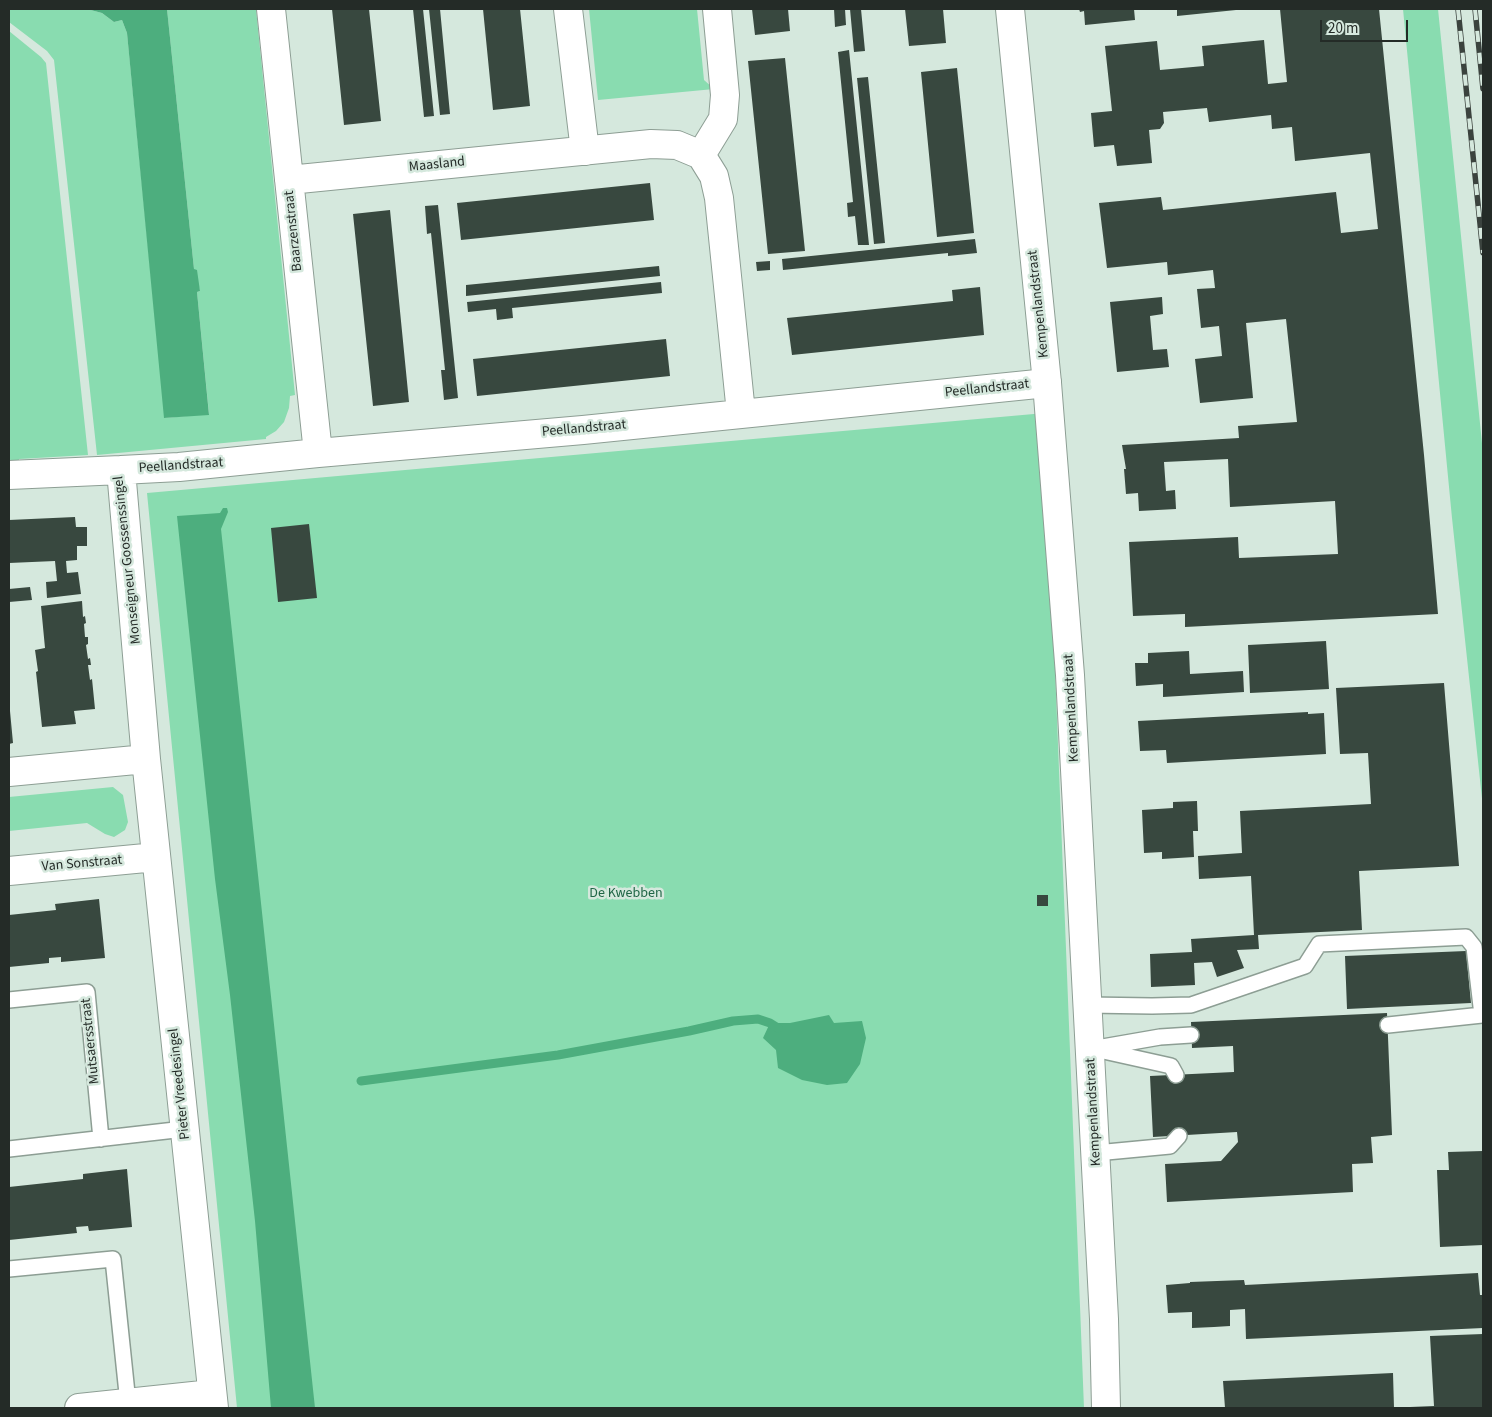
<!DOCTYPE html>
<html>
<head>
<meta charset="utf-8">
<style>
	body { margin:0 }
	#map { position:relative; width:1492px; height:1417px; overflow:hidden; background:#d5e8dd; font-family:"Source Sans 3",sans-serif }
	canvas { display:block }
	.frame { position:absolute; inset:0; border:10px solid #242b27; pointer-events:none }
	.scale { position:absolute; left:1320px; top:20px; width:88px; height:22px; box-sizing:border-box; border:2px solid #242b27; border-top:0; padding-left:6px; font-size:15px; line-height:18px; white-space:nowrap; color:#242b27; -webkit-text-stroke:4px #d5e8dd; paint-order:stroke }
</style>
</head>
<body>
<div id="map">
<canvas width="1492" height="1417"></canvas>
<div class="frame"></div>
<div class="scale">20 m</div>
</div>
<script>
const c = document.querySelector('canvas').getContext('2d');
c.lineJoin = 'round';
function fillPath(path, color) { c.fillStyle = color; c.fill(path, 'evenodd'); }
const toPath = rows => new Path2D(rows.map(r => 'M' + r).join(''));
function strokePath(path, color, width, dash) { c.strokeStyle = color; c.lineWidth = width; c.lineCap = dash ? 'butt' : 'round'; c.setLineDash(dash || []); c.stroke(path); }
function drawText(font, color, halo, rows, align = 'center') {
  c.font = font + ' "Source Sans 3",sans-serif'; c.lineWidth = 5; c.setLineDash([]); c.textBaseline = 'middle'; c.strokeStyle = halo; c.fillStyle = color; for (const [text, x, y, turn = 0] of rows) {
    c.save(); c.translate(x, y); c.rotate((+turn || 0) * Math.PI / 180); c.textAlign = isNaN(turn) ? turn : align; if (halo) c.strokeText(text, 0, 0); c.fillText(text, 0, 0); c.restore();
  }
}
const green = toPath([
	[9,9,87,9,102,13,114,22,122,20,127,33,165,418,209,414,197,292,200,291,194,269,167,9,256,9,295,395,290,396,289,408,284,422,276,431,266,437,266,439,97,455,54,60,47,51,9,22],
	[589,9,697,9,704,80,714,89,598,100],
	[1403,9,1438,9,1483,453,1483,808,1452,518],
	[9,31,41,57,46,63,88,455,19,459,19,465,9,459],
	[1045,413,1084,1408,237,1408,147,493],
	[113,787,123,795,128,822,125,830,114,837,105,834,87,823,9,831,9,797]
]);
const water = toPath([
	[87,9,167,9,194,269,197,270,200,291,197,292,209,415,164,418,127,33,122,20,114,22,102,13],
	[223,508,227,508,228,512,221,529,315,1408,271,1408,255,1221,230,995,215,879,177,516,220,513],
	[829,1015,834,1023,862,1021,866,1038,860,1064,847,1083,827,1085,802,1080,778,1068,776,1050,763,1038,770,1023,790,1023]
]);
const stream = toPath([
	[361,1081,558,1055,689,1031,733,1021,758,1019,770,1023,778,1028]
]);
const building = toPath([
	[332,9,369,9,381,121,344,125],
	[413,9,423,9,434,116,424,117],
	[429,9,440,9,450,114,440,115],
	[483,9,520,9,530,106,493,110],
	[752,9,788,9,790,31,755,35],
	[834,9,845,9,846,25,835,27],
	[850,9,861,9,865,51,854,52],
	[905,9,943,9,946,43,909,46],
	[1079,9,1134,9,1135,20,1085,25,1084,11,1080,12],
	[1177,9,1236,9,1236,10,1177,16],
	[1280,9,1379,9,1424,455,1438,614,1185,627,1185,614,1133,616,1129,542,1238,537,1239,558,1338,554,1335,501,1230,507,1228,459,1164,462,1166,491,1175,490,1176,509,1139,511,1138,493,1126,494,1124,469,1126,469,1122,445,1239,438,1238,426,1297,422,1286,319,1246,323,1253,398,1200,403,1195,359,1222,356,1219,326,1201,328,1197,289,1215,288,1213,270,1168,275,1167,262,1107,268,1099,203,1161,197,1163,210,1336,192,1341,233,1378,229,1370,153,1295,161,1292,127,1272,129,1271,115,1209,122,1207,108,1163,112,1164,123,1160,129,1149,130,1152,163,1117,166,1114,145,1094,147,1091,113,1112,111,1105,46,1157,41,1160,70,1204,66,1202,46,1264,40,1268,84,1287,82],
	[849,50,852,79,869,245,858,245,855,216,848,217,847,203,853,202,838,52],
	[785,58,805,251,768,254,748,61],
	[957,68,974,233,937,237,921,72],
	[868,77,885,243,874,244,857,78],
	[650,183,654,220,461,240,457,203],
	[438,205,458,398,444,400,441,370,445,370,431,233,427,234,425,206],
	[390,210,409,402,373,406,353,214],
	[975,239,977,253,948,256,948,253,783,270,782,259],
	[770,261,770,270,757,271,756,262],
	[659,266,660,276,466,296,466,285],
	[661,282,662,293,512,308,513,318,497,320,496,309,468,312,467,302],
	[980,287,984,335,792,355,787,318,953,301,952,290],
	[1162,297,1163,314,1150,316,1153,350,1167,349,1169,367,1117,372,1110,302],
	[666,339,670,376,477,396,473,359],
	[75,517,76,527,87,527,87,546,77,546,77,560,66,561,67,573,78,572,81,594,47,598,46,582,57,581,55,561,9,563,9,520],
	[309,524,317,598,278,602,271,528],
	[30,587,32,600,9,602,9,589],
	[82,601,83,617,85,616,86,623,84,624,85,637,88,637,88,644,86,645,88,659,90,658,91,665,88,665,90,680,92,679,95,709,74,711,76,724,42,727,36,672,38,671,35,650,45,648,41,606],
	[1326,641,1329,689,1250,693,1248,645],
	[1189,651,1190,674,1243,671,1244,692,1163,697,1163,684,1136,686,1135,663,1148,663,1148,653],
	[1444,683,1459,866,1359,871,1362,930,1258,935,1259,949,1237,950,1244,968,1217,977,1212,962,1194,963,1195,985,1151,987,1150,954,1192,952,1191,939,1254,935,1251,876,1199,879,1198,856,1242,853,1240,811,1371,804,1368,753,1340,754,1336,688],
	[9,711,10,711,13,743,9,744],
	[1308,712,1308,714,1324,713,1326,754,1167,763,1166,750,1140,751,1138,721],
	[1197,801,1198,831,1193,831,1194,857,1162,859,1162,852,1144,853,1142,810,1173,808,1173,802],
	[1037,895,1048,895,1048,906,1037,906],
	[99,899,105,958,61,962,61,957,49,958,49,963,9,967,9,915,56,910,55,904],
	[1466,951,1471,1003,1347,1009,1345,956],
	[1387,1013,1392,1135,1371,1137,1373,1163,1352,1164,1353,1192,1167,1202,1165,1164,1221,1161,1238,1142,1237,1132,1153,1137,1150,1076,1234,1072,1233,1046,1192,1048,1191,1022],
	[1483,1151,1483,1245,1440,1247,1437,1170,1449,1170,1448,1152],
	[127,1169,132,1227,89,1231,88,1226,76,1227,77,1233,9,1240,9,1187,83,1179,83,1174],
	[1478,1273,1480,1295,1483,1295,1483,1328,1246,1339,1245,1309,1230,1310,1230,1326,1214,1327,1192,1328,1192,1312,1168,1313,1166,1285,1190,1283,1190,1282,1244,1280,1245,1285],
	[1483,1334,1483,1408,1410,1408,1410,1407,1434,1406,1430,1336],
	[1393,1373,1394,1408,1225,1408,1223,1381]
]);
const service = toPath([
	[9,1000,87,992,101,1139],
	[1088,1005,1152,1006,1191,1005,1305,966,1319,944,1466,937,1474,947,1482,1015,1388,1025],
	[1091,1049,1160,1037,1191,1035],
	[1099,1050,1171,1066,1176,1075],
	[9,1149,184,1129],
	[1096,1153,1170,1146,1179,1136],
	[9,1269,113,1259,128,1403]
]);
const minor = toPath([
	[271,9,318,453],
	[568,9,585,151],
	[701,155,723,119,725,95,717,9],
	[289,180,651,144,677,145,701,155,714,176,719,198,741,413],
	[121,470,179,467,318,453,583,430,1047,383],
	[9,475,121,470,146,759,214,1408],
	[9,772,146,759],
	[9,871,156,857],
	[79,1408,212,1394]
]);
const tertiary = toPath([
	[1010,9,1047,383,1070,675,1104,1319,1106,1408]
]);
const rail = toPath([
	[1458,9,1483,253],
	[1475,9,1483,89]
]);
const streetNames = [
	["Maasland",437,165,-6],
	["Baarzenstraat",294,231,-96],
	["Kempenlandstraat",1039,304,-96],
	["Peellandstraat",987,389,-6],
	["Peellandstraat",584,429,-5],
	["Peellandstraat",181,466,-4],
	["Monseigneur Goossenssingel",128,560,-96],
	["Kempenlandstraat",1072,708,-93],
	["Van Sonstraat",82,864,-5],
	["Mutsaersstraat",91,1041,-96],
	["Pieter Vreedesingel",180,1084,-96],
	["Kempenlandstraat",1094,1112,-93]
];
const parkNames = [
	["De Kwebben",626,894]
];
fillPath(green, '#89dcb0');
fillPath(water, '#4dae7e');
strokePath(stream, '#4dae7e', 9);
fillPath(building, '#38483f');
strokePath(service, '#8d9e94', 18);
strokePath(minor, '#8d9e94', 30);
strokePath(tertiary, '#8d9e94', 30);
strokePath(service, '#fff', 15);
strokePath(minor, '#fff', 28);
strokePath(tertiary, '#fff', 28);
strokePath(rail, '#3b433e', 5.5);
strokePath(rail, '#d5e8dd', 4, [11]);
drawText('14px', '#242b27', '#d5e8dd', streetNames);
drawText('14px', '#206646', '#d5e8dd', parkNames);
</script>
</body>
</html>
